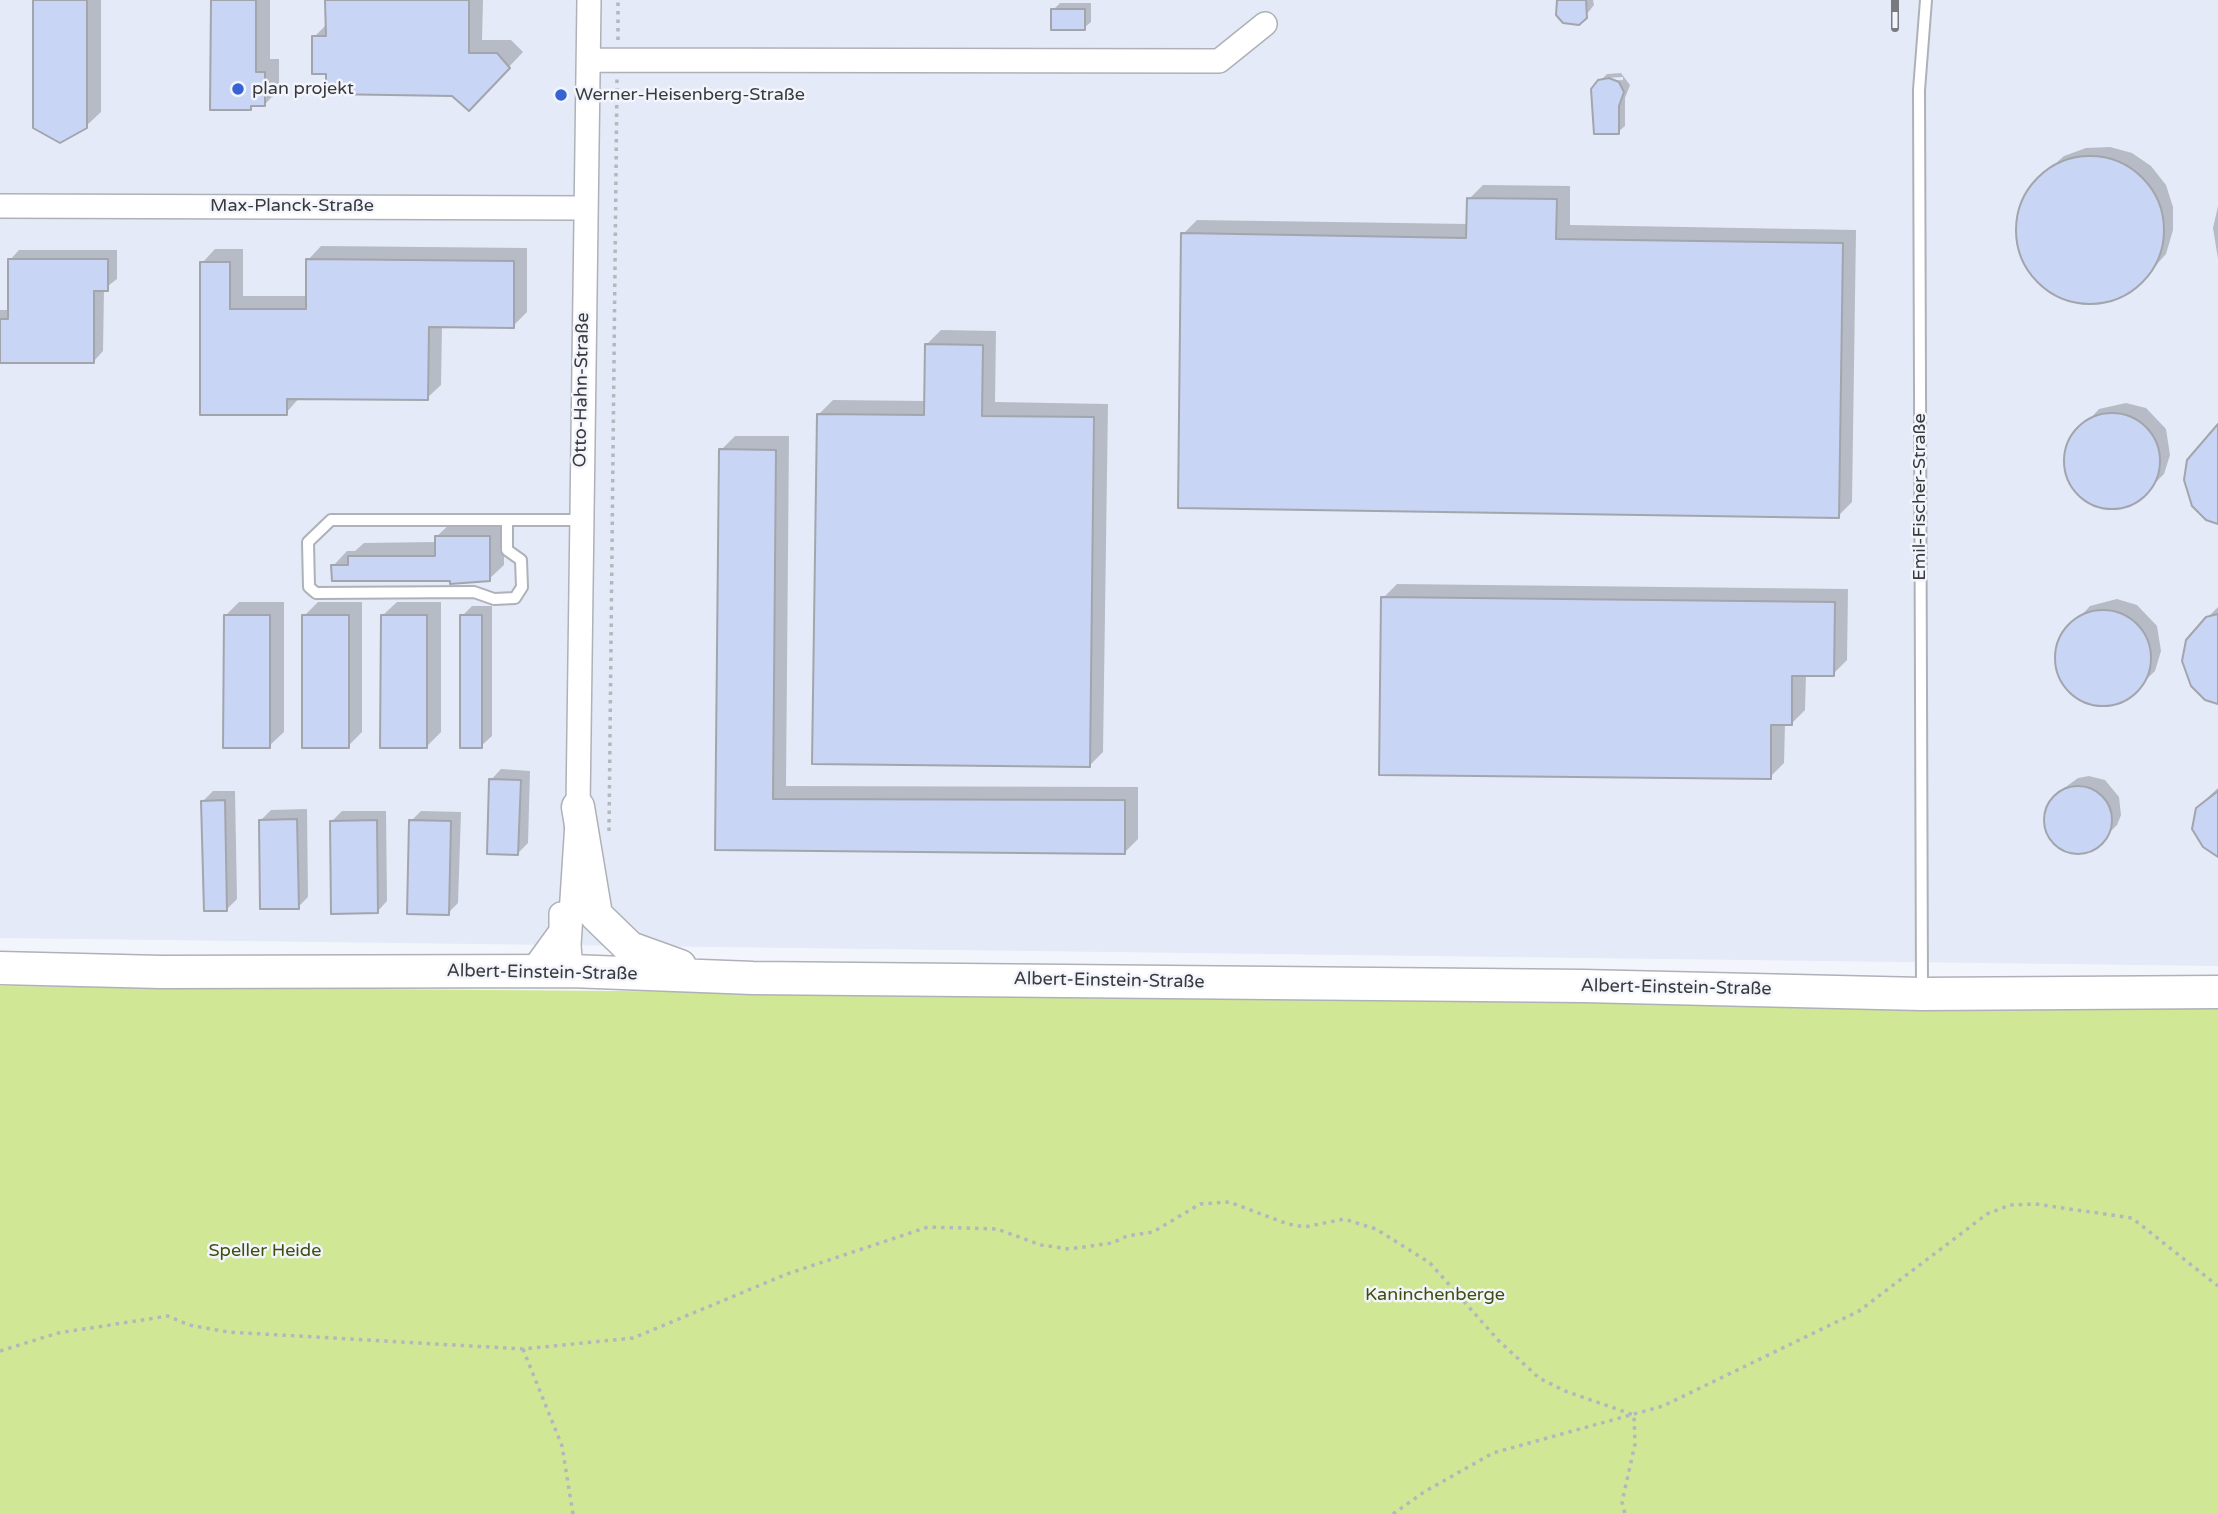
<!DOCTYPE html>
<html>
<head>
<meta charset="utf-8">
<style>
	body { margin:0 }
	canvas { display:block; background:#f3f5fc }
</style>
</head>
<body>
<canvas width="2218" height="1514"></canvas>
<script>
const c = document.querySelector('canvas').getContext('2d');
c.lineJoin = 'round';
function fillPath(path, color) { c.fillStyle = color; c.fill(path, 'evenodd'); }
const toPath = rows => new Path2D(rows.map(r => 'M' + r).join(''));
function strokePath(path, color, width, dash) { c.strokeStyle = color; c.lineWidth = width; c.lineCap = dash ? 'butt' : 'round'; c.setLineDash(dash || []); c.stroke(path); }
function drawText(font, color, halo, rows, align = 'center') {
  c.font = font + ' "Varela Round",sans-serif'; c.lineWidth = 5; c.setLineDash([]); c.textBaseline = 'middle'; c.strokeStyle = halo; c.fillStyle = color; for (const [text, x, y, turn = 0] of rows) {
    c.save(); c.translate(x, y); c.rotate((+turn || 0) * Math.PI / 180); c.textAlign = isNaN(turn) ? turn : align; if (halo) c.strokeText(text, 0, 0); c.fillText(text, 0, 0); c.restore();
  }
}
const built = toPath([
	[0,0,2218,0,2218,966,0,938]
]);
const green = toPath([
	[0,986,2218,1004,2218,1514,0,1514]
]);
const shadow = toPath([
	[35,0,101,0,101,112,86,126],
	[212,0,270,0,270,59,279,59,279,90,265,104,254,104,250,109],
	[327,0,483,0,482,40,511,40,523,52,469,109,453,94,327,73,314,37,327,24],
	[1558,0,1593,0,1594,5,1582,20,1573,24,1564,22],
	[1060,3,1091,3,1091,22,1084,28,1053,10],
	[1621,73,1630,85,1625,98,1625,126,1618,132,1599,82,1623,80,1623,77,1603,78,1607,74],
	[2110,147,2132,153,2151,166,2166,185,2173,207,2173,230,2166,254,2139,284,2118,298,2094,303,2070,301,2047,290,2030,273,2019,250,2016,226,2022,202,2035,182,2064,156,2086,148],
	[1483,185,1570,186,1570,225,1856,230,1852,502,1838,516,1183,234,1197,220,1468,224,1469,199],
	[2218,206,2218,259,2213,228],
	[321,246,527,248,527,312,513,326,442,326,441,385,427,398,300,397,286,413,202,263,215,249,243,249,243,296,307,296,308,260],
	[19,250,117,250,117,279,104,289,103,351,94,361,0,361,0,310,9,310,10,260],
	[941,330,996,331,995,402,1108,404,1103,752,1089,766,819,414,833,400,926,401,927,344],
	[2126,403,2146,408,2166,429,2170,455,2164,474,2137,501,2108,508,2086,501,2073,487,2065,463,2068,443,2099,409],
	[735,436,789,436,786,786,1138,787,1138,839,1124,853,717,848,721,450],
	[451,523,504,523,504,565,489,579,452,583,452,579,333,566,347,551,355,551,364,543,436,542,436,537],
	[1397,584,1848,589,1847,660,1833,674,1806,674,1805,710,1791,724,1785,724,1784,763,1770,777,1383,598],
	[2117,599,2137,605,2157,626,2161,651,2155,671,2128,697,2099,705,2077,698,2064,684,2056,660,2059,640,2090,606],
	[239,602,284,602,284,732,269,746,225,616],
	[318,602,362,602,362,732,348,746,304,616],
	[397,602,441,602,441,732,427,746,382,616],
	[472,606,492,606,492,736,481,746,462,616],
	[2218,607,2218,703,2207,618],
	[501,769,530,771,528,843,517,854,491,780],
	[2089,776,2105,780,2119,797,2121,815,2117,825,2095,847,2085,851,2062,847,2049,834,2047,810,2063,789,2078,778],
	[2218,788,2218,850,2210,850,2197,839,2194,818,2203,802],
	[213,791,235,791,237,899,227,909,203,801],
	[307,809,308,897,298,907,260,821,271,810],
	[342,811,386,811,387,901,377,912,331,822],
	[421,811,461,812,458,903,448,913,411,821]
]);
const building = toPath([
	[33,0,87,0,87,128,60,143,33,128,33,0],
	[211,0,256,0,256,72,265,72,265,106,251,106,251,110,210,110,211,0],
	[325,0,469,0,469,53,497,53,510,68,469,111,452,96,326,94,326,74,312,74,312,36,326,36,325,0],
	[1557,0,1586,0,1587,18,1579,25,1563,23,1556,15,1557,0],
	[1051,9,1085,9,1085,30,1051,30,1051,9],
	[1609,78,1619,82,1624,92,1619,106,1619,134,1594,134,1591,89,1598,80,1609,78],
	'2016 230a74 74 0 1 1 148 0a74 74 0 1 1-148 0Z',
	[1467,198,1557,199,1556,239,1843,243,1839,518,1178,508,1181,233,1466,238,1467,198],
	[8,259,108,259,108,291,94,291,94,363,0,363,0,319,8,319,8,259],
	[306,259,514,261,514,328,429,327,428,400,287,399,287,415,200,415,200,262,230,262,230,309,306,309,306,259],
	[925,344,983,345,982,416,1094,417,1090,767,812,764,817,414,924,415,925,344],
	'2064 461a48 48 0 1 1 96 0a48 48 0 1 1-96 0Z',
	[2218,424,2218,524,2206,520,2192,506,2184,480,2187,460,2218,424],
	[719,449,776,450,773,799,1125,800,1125,854,715,850,719,449],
	[435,536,490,536,490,581,450,584,450,581,332,581,331,565,348,565,348,556,435,556,435,536],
	[1381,597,1835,602,1834,676,1792,676,1792,725,1771,725,1771,779,1379,775,1381,597],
	'2055 658a48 48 0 1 1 96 0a48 48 0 1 1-96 0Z',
	[2218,614,2218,704,2205,700,2191,686,2182,661,2186,640,2206,617,2218,614],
	[224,615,270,615,270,748,223,748,224,615],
	[302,615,349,615,349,748,302,748,302,615],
	[381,615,427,615,427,748,380,748,381,615],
	[460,615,482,615,482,748,460,748,460,615],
	[489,779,521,780,518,855,487,854,489,779],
	'2044 820a34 34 0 1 1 68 0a34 34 0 1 1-68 0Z',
	[2218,791,2218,857,2203,847,2192,829,2196,808,2218,791],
	[225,800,227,911,204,911,201,801,225,800],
	[297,819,299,909,260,909,259,820,297,819],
	[377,820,378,913,331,914,330,821,377,820],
	[409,820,451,821,449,915,407,914,409,820]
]);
const path = toPath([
	[618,40,618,0],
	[609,831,617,79],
	[523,1349,562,1446,573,1514],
	[0,1351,58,1333,168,1316,189,1325,228,1332,523,1349,633,1338,787,1274,928,1227,997,1229,1041,1245,1069,1249,1112,1243,1127,1236,1153,1232,1200,1204,1229,1202,1288,1224,1305,1227,1344,1219,1376,1229,1430,1263,1498,1340,1539,1378,1565,1391,1634,1415,1635,1444,1622,1502,1625,1514],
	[1393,1514,1424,1492,1493,1453,1663,1406,1859,1311,1987,1214,2010,1205,2035,1204,2132,1218,2218,1286]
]);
const lane = toPath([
	[507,520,507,550,521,560,522,587,515,598,494,599,474,592,316,593,309,587,308,542,331,520,581,520],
	[1922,991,1919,90,1926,0]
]);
const street = toPath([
	[589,60,1219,61,1265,24],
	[0,206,584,208],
	[532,971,561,931,561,914],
	[571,971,569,945,578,807,589,0]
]);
const secondary = toPath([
	[578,807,596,915,630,948,680,966],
	[0,968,161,972,571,971,753,978,1583,986,1922,994,2218,992]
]);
const rail = toPath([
	[1895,28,1895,0]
]);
const markers = [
	[238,89,7,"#3962d2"],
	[561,95,7,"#3962d2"]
];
const poiNames = [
	["plan projekt",252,89],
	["Werner-Heisenberg-Straße",575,95]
];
const streetNames = [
	["Max-Planck-Straße",292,206],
	["Otto-Hahn-Straße",582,390,-89],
	["Emil-Fischer-Straße",1920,497,-90],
	["Albert-Einstein-Straße",542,973,1],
	["Albert-Einstein-Straße",1109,981,1],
	["Albert-Einstein-Straße",1676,988,1]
];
const parkNames = [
	["Speller Heide",265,1251],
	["Kaninchenberge",1435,1295]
];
fillPath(built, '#e5eaf8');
fillPath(green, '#d0e795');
fillPath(shadow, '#0003');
fillPath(building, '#c9d5f5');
strokePath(building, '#a3a5ac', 2);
strokePath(lane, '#aeb1b7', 14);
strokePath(street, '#aeb1b7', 26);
strokePath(secondary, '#aeb1b7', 35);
strokePath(path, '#b5b7bc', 3.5, [3.5, 5]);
strokePath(lane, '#fff', 10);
strokePath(street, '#fff', 23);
strokePath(secondary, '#fff', 32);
strokePath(rail, '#797a7f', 8);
strokePath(rail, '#f3f5fc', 5, [16]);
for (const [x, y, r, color] of markers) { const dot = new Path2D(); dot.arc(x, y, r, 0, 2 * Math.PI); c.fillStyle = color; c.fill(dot); strokePath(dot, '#f3f5fc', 2.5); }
drawText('18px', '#393a3d', '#f3f5fc', poiNames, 'left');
drawText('18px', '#393a3d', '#f3f5fc', streetNames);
drawText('18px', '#404e0d', '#f3f5fc', parkNames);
</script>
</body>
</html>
